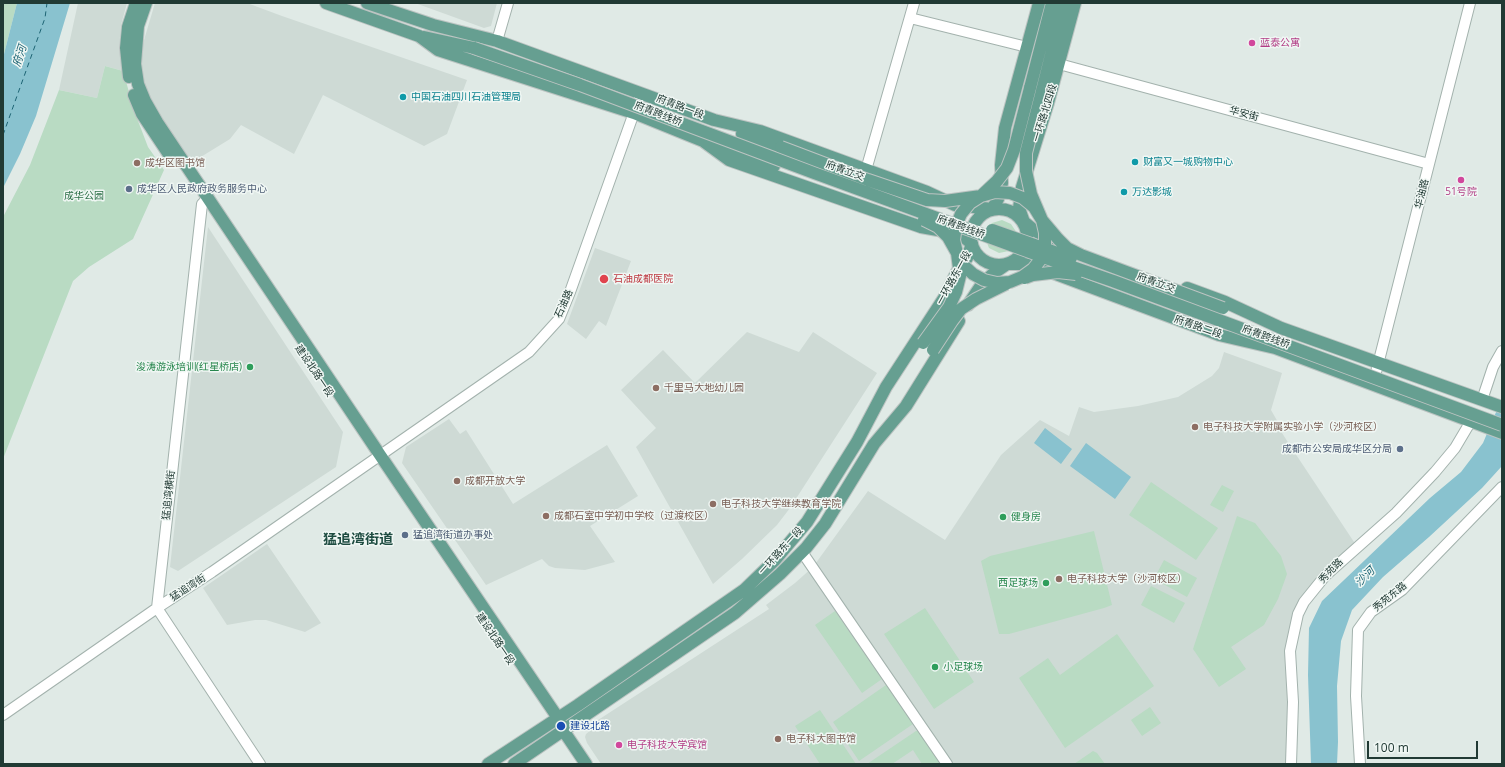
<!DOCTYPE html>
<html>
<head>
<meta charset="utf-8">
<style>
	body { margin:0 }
	#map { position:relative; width:1505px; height:767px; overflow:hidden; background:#e0eae6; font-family:"Open Sans",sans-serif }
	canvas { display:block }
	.frame { position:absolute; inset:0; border:4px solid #213a34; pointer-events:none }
	.scale { position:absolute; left:1367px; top:741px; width:111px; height:18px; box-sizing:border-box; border:2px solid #213a34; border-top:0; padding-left:5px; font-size:12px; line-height:14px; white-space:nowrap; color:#213a34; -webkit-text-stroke:3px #f0f7f4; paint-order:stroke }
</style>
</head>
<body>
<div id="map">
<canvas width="1505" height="767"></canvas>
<div class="frame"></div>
<div class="scale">100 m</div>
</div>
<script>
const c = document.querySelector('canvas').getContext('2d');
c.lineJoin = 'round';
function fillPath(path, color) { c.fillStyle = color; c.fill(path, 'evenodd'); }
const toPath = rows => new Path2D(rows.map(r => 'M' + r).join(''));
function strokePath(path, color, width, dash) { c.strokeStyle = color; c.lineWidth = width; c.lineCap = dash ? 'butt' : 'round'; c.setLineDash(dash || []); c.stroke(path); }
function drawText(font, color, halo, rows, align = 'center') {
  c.font = font + ' "Open Sans","Noto Sans SC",sans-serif'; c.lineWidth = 3; c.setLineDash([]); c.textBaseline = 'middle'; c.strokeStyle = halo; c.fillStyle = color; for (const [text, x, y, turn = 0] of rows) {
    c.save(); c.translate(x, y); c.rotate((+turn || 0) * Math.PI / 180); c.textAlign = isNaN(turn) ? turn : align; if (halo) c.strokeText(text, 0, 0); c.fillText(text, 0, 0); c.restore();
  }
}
const built = toPath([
	[78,3,127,3,121,25,119,48,123,71,105,66,97,98,59,90],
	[155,3,247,3,282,16,467,80,447,134,424,146,323,95,294,154,241,125,230,139,191,163,151,102,142,80,139,57],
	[415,3,497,3,491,26,484,28],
	[208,227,343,432,336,467,178,571,170,567],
	[595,248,631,261,606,326,599,321,586,339,567,324],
	[747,332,799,352,813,332,877,373,790,508,777,525,742,559,713,584,636,447,656,428,621,390,663,350,695,383],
	[1224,352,1282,373,1271,410,1279,424,1277,425,1289,444,1356,545,1293,619,1288,764,601,764,587,743,585,737,586,734,597,725,595,722,769,609,766,605,795,583,813,567,868,491,945,540,1001,455,1040,420,1069,436,1079,407,1094,412,1138,406,1178,397,1212,376,1219,368],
	[449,419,460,434,466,430,513,504,607,445,638,496,590,526,615,562,585,570,555,568,549,566,542,559,486,585,402,463,406,447],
	[267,544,321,623,305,632,266,620,255,620,227,625,203,588]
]);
const green = toPath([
	[3,3,17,3,3,58],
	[105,66,123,71,135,113,148,147,164,170,133,239,89,267,73,281,3,459,3,217,30,165,59,90,97,98],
	[1002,220,1011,224,1017,233,1009,251,999,253,989,248,985,238,988,227,992,223],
	[1151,482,1218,528,1196,560,1129,515],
	[1222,485,1234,491,1223,512,1210,505],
	[1237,516,1255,523,1281,556,1287,574,1278,599,1264,625,1231,647,1246,669,1219,687,1193,649],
	[1094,531,1112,605,1104,608,1009,634,999,634,981,561,990,556],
	[1164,560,1197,578,1187,597,1154,579],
	[1151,586,1185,603,1174,623,1141,605],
	[925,608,974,682,934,709,884,634],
	[835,611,882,679,862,693,815,625],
	[1117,634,1154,686,1065,748,1019,678,1048,658,1060,675],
	[886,685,913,724,859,761,833,722],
	[1150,707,1161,723,1142,736,1131,720],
	[820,710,856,764,820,764,795,726],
	[916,731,919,731,944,764,922,764,913,750,892,764,867,764],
	[1093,751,1097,753,1105,764,1074,764]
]);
const water = toPath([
	[17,3,70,3,36,116,20,154,3,188,3,58],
	[1502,398,1502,466,1482,488,1429,537,1383,577,1352,610,1341,641,1337,686,1338,742,1337,764,1311,764,1308,675,1309,628,1322,601,1430,498,1461,472,1483,443],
	[1045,428,1072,449,1061,464,1034,443],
	[1086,443,1131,477,1115,499,1070,466]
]);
const ferry = toPath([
	[3,135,45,18,47,3]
]);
const minor = toPath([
	[910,18,1027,47],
	[497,41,508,3],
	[1059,64,1429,164],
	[866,170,914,3],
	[208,198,202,204,157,608,260,764],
	[1373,384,1470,3],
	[1482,400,1493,367,1502,351],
	[802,552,947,764],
	[3,715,157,608,212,572,529,352,559,319,570,292,641,93],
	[1291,764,1293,702,1290,651,1298,614,1304,602,1325,576,1396,513,1435,472,1455,448,1471,421],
	[1360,764,1356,696,1358,630,1371,612,1402,590,1502,487]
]);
const major = toPath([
	[146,3,138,26,135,64,138,84,145,101,157,122,380,455,558,718,563,730,586,764],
	[326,3,419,36,438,50,634,113,703,141,729,160,921,227,960,234,972,244,967,258,957,272,944,298,886,387,857,442,807,522,774,561,744,590,578,705,488,764],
	[367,3,433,25,497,41,714,120,760,131,927,192,955,205,992,209,998,199,1002,183,1001,165,1005,128,1039,3],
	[424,37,474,48],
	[129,77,126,48,128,27,136,3],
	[1030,88,1052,3],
	[1042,91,1064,3],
	[134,95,142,114,168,153],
	[742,134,778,146],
	[715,145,774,166],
	'971 237a28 28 0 1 1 56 0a28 28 0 1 1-56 0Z',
	[1053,240,1035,231,1024,222,1019,208,1022,187,1048,103,1075,3],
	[1187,288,1225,302,1281,328,1502,407],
	[968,305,982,284,994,273,1007,264,1025,264,1042,269,1219,335,1275,348,1502,433],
	[514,764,735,613,780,574,806,548,825,524,874,444,906,406,959,321]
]);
const majorBridge = toPath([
	[474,48,580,85,814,173,1049,259,1113,281,1502,425],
	[1042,91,1026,153,1026,171,1031,194,1042,220,1058,239,1067,248,1081,255,1223,308],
	[781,147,868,180,927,200,945,201,981,196,995,192,1010,193,1023,198,1034,207,1042,220,1045,233,1045,246,1041,259,1033,269,1022,277,1010,282,997,283,984,280,973,274,963,265,957,253,954,240,956,226,961,214,970,203,981,196,997,181,1007,168,1014,150,1030,88],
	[992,230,1071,258],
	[1025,278,1033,275,1058,272,1076,274],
	[923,343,949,307,956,292,960,276,957,253,948,237,938,227,924,220],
	[933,350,952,321,961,309,976,299,1006,284]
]);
const markers = [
	[1252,43,4,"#d1479c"],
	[403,97,4,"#0f9aa8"],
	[1135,162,4,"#0f9aa8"],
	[137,163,4,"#8d6e63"],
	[1461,180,4,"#d1479c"],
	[129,189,4,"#5c6f8a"],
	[1124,192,4,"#0f9aa8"],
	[604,279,5,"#e0444e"],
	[250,367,4,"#2e9e5b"],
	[656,388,4,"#8d6e63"],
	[1195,427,4,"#8d6e63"],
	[1400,449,4,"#5c6f8a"],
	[457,481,4,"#8d6e63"],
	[713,504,4,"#8d6e63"],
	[546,516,4,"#8d6e63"],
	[1003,517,4,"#2e9e5b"],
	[405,535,4,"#5c6f8a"],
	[1059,579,4,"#8d6e63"],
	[1046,583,4,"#2e9e5b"],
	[935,667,4,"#2e9e5b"],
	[561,726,5,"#1a4fb4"],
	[778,739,4,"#8d6e63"],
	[619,745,4,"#d1479c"]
];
const hotelNames = [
	["蓝泰公寓",1260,43],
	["51号院",1461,192,"center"],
	["电子科技大学宾馆",627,745]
];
const cultureNames = [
	["中国石油四川石油管理局",411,97],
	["财富又一城购物中心",1143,162],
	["万达影城",1132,192]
];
const streetNames = [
	["府青路一段",680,107,21],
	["一环路北四段",1045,113,-73],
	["府青跨线桥",658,114,21],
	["华安街",1244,114,15],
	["府青立交",845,171,20],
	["华油路",1422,194,-76],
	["府青跨线桥",961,227,20],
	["一环路东一段",954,278,-61],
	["府青立交",1156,283,20],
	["石油路",564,304,-66],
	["府青路二段",1198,327,19],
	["府青跨线桥",1266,337,20],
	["建设北路一段",314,371,56],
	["猛追湾横街",169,495,-84],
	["一环路东一段",781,551,-48],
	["秀苑路",1331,571,-46],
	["猛追湾街",188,588,-33],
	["秀苑东路",1390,597,-39],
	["建设北路一段",495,639,56]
];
const educationNames = [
	["成华区图书馆",145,163],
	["千里马大地幼儿园",664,388],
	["电子科技大学附属实验小学（沙河校区）",1203,427],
	["成都开放大学",465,481],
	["电子科技大学继续教育学院",721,504],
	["成都石室中学初中学校（过渡校区）",554,516],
	["电子科技大学（沙河校区）",1067,579],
	["电子科大图书馆",786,739]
];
const serviceNames = [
	["成华区人民政府政务服务中心",137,189],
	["成都市公安局成华区分局",1392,449,"right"],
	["猛追湾街道办事处",413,535]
];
const parkNames = [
	["成华公园",84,196]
];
const healthNames = [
	["石油成都医院",613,279]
];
const leisureNames = [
	["浚涛游泳培训(红星桥店)",242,367],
	["健身房",1011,517,"left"],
	["西足球场",1038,583],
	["小足球场",943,667,"left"]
];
const transitNames = [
	["建设北路",570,726]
];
const waterNames = [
	["府河",20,56,-72],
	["沙河",1365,577,-44]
];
const districtNames = [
	["猛追湾街道",358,540]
];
fillPath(built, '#cedad5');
fillPath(green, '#b9dbc3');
fillPath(water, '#89c2cf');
strokePath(ferry, '#1d6474', 1, [5, 4]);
strokePath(minor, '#a3b2ad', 12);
strokePath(major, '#bcc4c2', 14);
strokePath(minor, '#fff', 10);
strokePath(major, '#669f91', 12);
strokePath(majorBridge, '#bcc4c2', 14, []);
strokePath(majorBridge, '#669f91', 12);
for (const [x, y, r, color] of markers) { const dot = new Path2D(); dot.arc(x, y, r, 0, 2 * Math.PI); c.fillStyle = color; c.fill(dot); strokePath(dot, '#f0f7f4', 1.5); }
drawText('10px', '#b23c85', '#f0f7f4', hotelNames, 'left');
drawText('10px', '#0d838f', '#f0f7f4', cultureNames, 'left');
drawText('10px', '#213a34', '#f0f7f4', streetNames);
drawText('10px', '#785e54', '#f0f7f4', educationNames, 'left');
drawText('10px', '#4e5e75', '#f0f7f4', serviceNames, 'left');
drawText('10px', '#2d7048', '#f0f7f4', parkNames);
drawText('10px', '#be3a42', '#f0f7f4', healthNames, 'left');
drawText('10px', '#27864d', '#f0f7f4', leisureNames, 'right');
drawText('10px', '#164399', '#f0f7f4', transitNames, 'left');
drawText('italic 11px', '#1d6474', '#f0f7f4', waterNames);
drawText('bold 14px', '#1e4c41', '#f0f7f4', districtNames);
</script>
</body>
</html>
